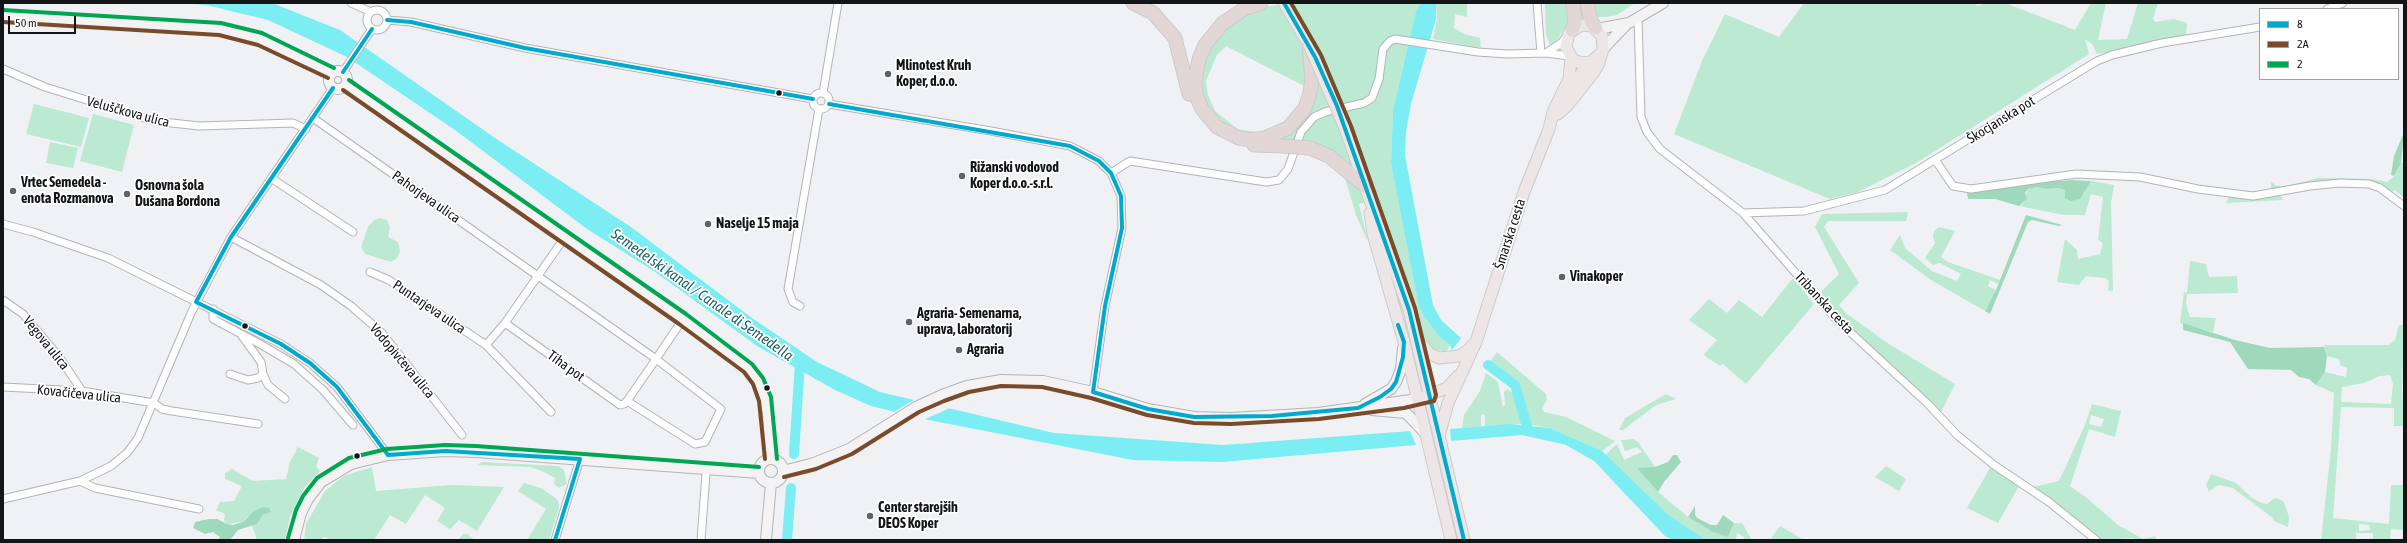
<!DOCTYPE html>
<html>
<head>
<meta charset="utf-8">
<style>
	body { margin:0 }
	#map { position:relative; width:2407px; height:543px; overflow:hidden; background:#f0f1f5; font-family:"Asap Condensed",sans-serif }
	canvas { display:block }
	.frame { position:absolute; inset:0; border:4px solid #141517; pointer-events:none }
	.legend { position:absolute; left:2259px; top:8px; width:140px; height:72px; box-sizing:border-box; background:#fff; border:1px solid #a1a1a2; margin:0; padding:5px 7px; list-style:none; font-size:12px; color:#141517 }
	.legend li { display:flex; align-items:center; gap:8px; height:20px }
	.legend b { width:20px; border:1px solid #a1a1a2 }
	.scale { position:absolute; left:8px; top:16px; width:68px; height:18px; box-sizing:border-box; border:2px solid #141517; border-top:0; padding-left:5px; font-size:12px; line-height:14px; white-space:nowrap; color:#141517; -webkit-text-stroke:3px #fff; paint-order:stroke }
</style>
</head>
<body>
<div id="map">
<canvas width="2407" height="543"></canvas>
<div class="frame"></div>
<ul class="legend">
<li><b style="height:5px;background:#00a9ce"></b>8</li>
<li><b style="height:5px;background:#7a4b2a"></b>2A</li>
<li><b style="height:5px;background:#00a651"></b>2</li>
</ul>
<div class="scale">50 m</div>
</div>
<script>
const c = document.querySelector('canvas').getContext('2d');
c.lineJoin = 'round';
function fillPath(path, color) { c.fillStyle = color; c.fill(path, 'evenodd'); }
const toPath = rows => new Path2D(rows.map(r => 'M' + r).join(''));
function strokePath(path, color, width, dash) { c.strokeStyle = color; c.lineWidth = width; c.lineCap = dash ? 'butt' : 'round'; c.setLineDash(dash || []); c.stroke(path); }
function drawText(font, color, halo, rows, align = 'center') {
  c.font = font + ' "Asap Condensed",sans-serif'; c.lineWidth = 3.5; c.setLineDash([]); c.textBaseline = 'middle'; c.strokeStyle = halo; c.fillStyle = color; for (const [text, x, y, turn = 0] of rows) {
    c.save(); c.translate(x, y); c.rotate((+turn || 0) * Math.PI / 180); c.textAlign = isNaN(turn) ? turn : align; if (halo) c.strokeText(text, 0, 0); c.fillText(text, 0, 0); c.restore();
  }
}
const green = toPath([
	[1287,3,1421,3,1416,11,1393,110,1391,163,1426,319,1439,336,1450,345,1446,352,1434,349,1424,338,1405,273,1391,237,1369,201,1359,204,1368,242,1356,215,1345,178,1339,169,1319,157,1297,153,1284,146,1277,134,1247,135,1224,128,1201,97,1199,83,1204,57,1222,33,1240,16,1259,8],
	[1226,46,1304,86,1301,104,1289,120,1264,132,1239,130,1215,111,1208,95,1206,81,1217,55],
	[1436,3,1467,3,1467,17,1455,14,1454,28,1464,34,1480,38,1481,48,1433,39,1437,19],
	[1545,3,1567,3,1570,20,1557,40,1550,45,1546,35],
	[1592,3,1635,3,1617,15,1607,17,1598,17],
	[1804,3,1973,3,1978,6,1985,3,2005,3,2075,30,2091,3,2106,3,2098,40,2127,39,2138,3,2158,3,2153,19,2155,22,2174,19,2187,23,2186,36,2097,54,2092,44,2085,39,2089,54,1916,163,1858,192,1830,199,1674,134,1702,61,1725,14,1779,37],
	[34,104,89,118,81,147,26,134],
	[93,114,134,125,122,172,80,161],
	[50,142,78,148,73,168,46,163],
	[2401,163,2404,163,2404,198,2395,190,2391,192,2379,184,2276,190,2271,188,2271,182,2277,186,2286,186,2318,178,2371,179,2387,182,2394,177],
	[2091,181,2114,185,2111,203,2113,291,2108,290,2109,281,2105,278,2086,276,2079,285,2057,282,2065,239,2077,250,2078,259,2100,254,2103,243,2098,240,2103,197,2091,194,2085,215,2064,215,2019,206,2023,204,2028,189,2037,187,2046,189,2059,188,2065,190,2066,194,2084,194,2086,186],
	[2281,196,2283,200,2226,203,2229,197,2252,199],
	[1908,212,1906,221,1828,221,1824,227,1859,283,1839,305,1847,314,1889,344,1955,384,1941,412,1834,314,1819,294,1839,274,1815,227,1822,214],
	[380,218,387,220,390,227,388,237,398,242,400,251,397,258,391,262,365,254,361,247,368,227,374,220],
	[1939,227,1955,231,1941,257,1948,262,2000,280,1998,284,1990,280,1988,286,1996,290,1985,311,1931,280,1890,250,1900,235,1905,248,1932,271,1957,281,1961,274,1940,263,1933,265,1925,258,1935,243,1933,236,1934,231],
	[2190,261,2206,264,2209,277,2237,276,2238,293,2187,294,2186,304,2190,317,2216,318,2213,332,2180,323,2184,292,2187,293],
	[1793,278,1814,304,1746,384,1723,364,1720,366,1705,356,1704,354,1717,340,1689,320,1709,299,1727,313,1739,300,1762,317],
	[2399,325,2404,325,2402,388,2404,426,2394,426,2394,408,2341,407,2333,518,2389,524,2391,485,2404,485,2404,530,2391,529,2390,540,2373,540,2373,533,2356,533,2356,540,2321,540,2331,449,2334,393,2316,385,2325,372,2346,377,2347,368,2340,365,2339,359,2327,356,2324,345,2389,345,2395,340],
	[2390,375,2393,384,2391,404,2341,402,2342,387,2364,383,2380,376],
	[2359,524,2369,525,2370,530,2359,531],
	[1497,352,1546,394,1547,400,1542,408,1544,412,1566,417,1615,441,1602,451,1550,428,1526,424,1485,426,1485,414,1481,415,1481,427,1462,428,1464,415,1480,391,1486,373,1498,382,1503,407,1505,405,1504,392,1507,389,1514,394,1520,391,1520,387,1515,381,1489,363],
	[1666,394,1676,399,1656,405,1623,430,1619,430,1625,418],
	[2092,404,2121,411,2115,437,2089,429,2070,486,2087,498,2118,525,2143,539,2156,536,2154,540,2134,540,2134,538,2101,540,2033,487,2059,481,2085,425],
	[2091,415,2104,419,2101,427,2089,424],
	[1633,439,1638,442,1655,467,1638,469,1658,492,1688,517,1713,532,1728,537,1734,523,1742,523,1752,540,1744,540,1744,537,1737,533,1736,540,1702,540,1668,518,1605,455,1617,444,1624,460,1642,452,1637,447,1625,451,1621,440],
	[298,447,319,458,316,466,320,471,305,487,298,500,290,517,285,540,257,540,252,525,257,524,263,515,271,512,269,508,248,516,243,522,227,524,224,521,225,514,216,510,220,502,234,501,242,486,225,479,225,473,232,469,253,481,286,479,290,462],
	[482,462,559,466,564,470,567,484,559,488,554,484,555,478,544,472,530,467,478,465],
	[1886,466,1906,479,1899,491,1875,477],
	[372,467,376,491,451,485,504,487,477,531,459,520,450,529,437,521,445,508,425,495,406,524,390,515,374,540,333,540,324,537,320,540,304,540,306,524,325,491,344,476],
	[1990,468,2019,486,1998,523,1967,508],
	[2211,474,2236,483,2252,498,2262,503,2267,504,2275,498,2279,499,2284,502,2289,517,2288,527,2274,521,2273,518,2233,488,2219,485,2209,491,2206,485],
	[524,483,541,488,558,500,559,508,549,540,527,540,546,509,518,491],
	[1780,526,1804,540,1770,540],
	[463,534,467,534,473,538,472,540,458,540]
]);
const forest = toPath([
	[2404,132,2401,163,2394,176,2391,175,2394,156],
	[2072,180,2091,181,2080,199,2071,201,2065,198,2065,190,2059,188,2046,189,2037,187,2028,189,2025,193,2027,199,2019,206,1995,199,1968,199,1967,193,2035,183],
	[2026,215,2062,225,2059,226,2032,220,2028,222,1990,314,1985,311,1996,290],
	[2183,323,2235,340,2270,348,2324,347,2327,356,2325,372,2316,385,2309,379,2299,377,2291,370,2248,369,2230,342,2183,330],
	[1673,455,1677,455,1681,462,1664,482,1658,492,1637,468,1655,467,1668,462],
	[1695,506,1695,515,1697,518,1711,525,1717,525,1723,515,1734,523,1728,537,1713,532,1688,517],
	[263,507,269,508,271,512,263,515,257,524,238,530,230,540,218,540,220,537,213,532,205,534,193,528,195,522,209,519,217,519,227,524,233,525,243,522,254,511]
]);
const water = toPath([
	[178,3,272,3,340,30,498,140,631,227,752,318,817,362,880,392,1054,433,1223,445,1410,431,1416,445,1222,462,1133,460,929,420,871,406,835,390,757,346,654,271,587,229,455,130,347,57,268,20,206,5],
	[1421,3,1436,3,1436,19,1411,104,1406,132,1405,155,1433,305,1441,320,1461,338,1452,350,1450,345,1439,336,1426,319,1419,306,1391,163,1393,110,1416,11],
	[1509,424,1550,428,1602,451,1668,515,1705,540,1673,540,1665,536,1594,461,1566,445,1522,435,1451,441,1450,429]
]);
const pier = toPath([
	[917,398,952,407,923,420,892,413]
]);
const canal = toPath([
	[1488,365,1515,385,1528,430,1534,432],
	[794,454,800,362],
	[787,540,791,488]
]);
const street = toPath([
	[351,3,371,12],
	[1537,3,1541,53],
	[2327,9,2343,3],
	'367 20a10 10 0 1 1 20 0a10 10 0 1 1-20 0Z',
	[1638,18,1641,117,1647,132,1660,149,1743,213,1836,319,1928,404,1957,435,1994,465,2049,502,2096,540],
	[387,20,411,22,525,48,813,99],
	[1546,53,1561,43,1567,36],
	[3,69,45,87,154,121,199,126,293,123,306,129],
	[343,72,372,29],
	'813 101a8 8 0 1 1 16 0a8 8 0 1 1-16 0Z',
	[823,93,838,3],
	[829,104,991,131,1070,146,1099,161,1111,173,1121,196,1122,228,1105,306,1093,392],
	[313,118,656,359,683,319],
	[1936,161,1953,186,1971,189,2076,174,2140,177,2198,189,2253,196,2310,186,2340,183,2369,184,2380,188,2404,206],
	[1111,173,1130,161,1266,182,1279,180,1288,169,1301,132,1314,117,1325,112,1364,103,1372,98,1379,79,1383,49,1390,41,1395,39,1478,52,1507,54,1546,53,1569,56],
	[271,178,353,232],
	[1743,213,1804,211,1885,190,2097,61,2112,55,2162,43,2260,27],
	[3,224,33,232,108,258,281,344,310,363,337,387,388,455],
	[231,237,321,285,351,306,382,333,462,435],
	[370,272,389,280,486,345,551,412],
	[3,300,23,314,60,358,82,391],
	[800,306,793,302,788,289,819,109],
	[213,309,213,319,260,344,294,364,323,390,353,425],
	[505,323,620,405,624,404,627,401,656,359,721,409,705,442,695,444,627,401],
	[486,345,505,323,565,237],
	[230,374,248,380,258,378,263,374,261,362,242,336],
	[263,374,268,385,285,399],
	[3,387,82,391,154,403,162,409,172,411,258,424],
	[80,481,95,488,199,509],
	[3,499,80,481,111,466,127,453,138,438,192,311,231,237,333,88],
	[555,540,580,459],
	[701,540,706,474]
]);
const secondary = toPath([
	[3,16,220,29,260,39,331,73],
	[1597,29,1629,23,1663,3],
	[1603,49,1626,25],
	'329 80a9 9 0 1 1 18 0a9 9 0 1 1-18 0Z',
	[346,85,683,319,748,368,758,381,765,399,768,413,771,459],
	[1365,404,1391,389,1396,382,1401,369,1403,348],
	[1372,410,1406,413,1426,434],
	'759 471a12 12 0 1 1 24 0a12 12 0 1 1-24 0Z',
	[783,471,814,463,849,449,916,407,942,395,967,386,1001,380,1043,381,1093,392,1148,409,1194,417,1231,418,1318,413,1418,399],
	[294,540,301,513,308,499,321,482,351,464,388,455,445,451,476,452,759,473],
	[766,540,771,483]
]);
const primary = toPath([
	[1284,3,1309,45],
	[1569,95,1587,63],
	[1558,114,1567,106,1594,72,1599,63,1603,49,1602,36,1592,26,1581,25,1569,33,1566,47,1573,60,1582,63,1591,62,1602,52],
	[1365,186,1409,310,1464,540],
	[1370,213,1373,234,1404,342,1451,540],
	[1418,341,1430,354,1439,358,1459,356,1467,351,1475,343],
	[1424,397,1447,388,1458,376],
	[1439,436,1448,403,1476,342,1524,192,1549,129,1553,112,1569,79,1571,58]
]);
const highway = toPath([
	[1133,3,1153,13,1175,38,1189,94],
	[1261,3,1244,9,1223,23,1205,45,1199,59,1195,81,1196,95,1202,109,1217,127,1239,138,1252,140,1265,138,1288,128,1305,108,1310,93,1312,80,1309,45],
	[1587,3,1591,21,1596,28],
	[1572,30,1575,23,1573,3],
	[1254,145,1284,146]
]);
const primaryBridge = toPath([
	[1309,45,1345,128,1365,186]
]);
const highwayBridge = toPath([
	[1284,146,1310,148,1329,156,1365,186]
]);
const bus1 = toPath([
	[1284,3,1315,57,1337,106,1409,310,1464,540],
	[387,20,411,22,525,48,813,99],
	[343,72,372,29],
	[829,104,1070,146,1099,161,1111,173,1121,196,1122,228,1105,306,1093,392],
	[196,302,231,237,333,88],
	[196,302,281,344,310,363,337,387,388,455],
	[1093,392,1148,409,1194,417,1272,416,1358,408,1380,397,1391,389,1396,382,1403,357,1404,342,1398,325],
	[388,455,445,451,580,459],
	[555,540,580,459]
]);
const bus2 = toPath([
	[3,22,219,35,258,45,328,78],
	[343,90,679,324,744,372,753,384,759,401,765,459],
	[784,477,816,469,852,454,919,412,944,401,969,392,1001,386,1042,387,1091,398,1147,415,1194,423,1231,424,1319,419,1404,408,1434,401,1436,395,1415,308,1351,126,1321,55,1291,3]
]);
const bus3 = toPath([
	[3,10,221,23,262,33,334,68],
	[349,80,686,314,752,364,763,378,771,397,777,459],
	[288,538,296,510,303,496,317,478,349,458,387,449,445,445,476,446,759,467]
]);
const markers = [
	[888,74,4,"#616265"],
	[779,93,3.5,"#141517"],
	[962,176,4,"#616265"],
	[13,191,4,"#616265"],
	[127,194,4,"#616265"],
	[708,224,4,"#616265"],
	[1562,277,4,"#616265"],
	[909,322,4,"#616265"],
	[245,326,3.5,"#141517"],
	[959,350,4,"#616265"],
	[767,388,3.5,"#141517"],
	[357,456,3.5,"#141517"],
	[870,516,4,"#616265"]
];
const poiNames = [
	["Mlinotest Kruh",896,66],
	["Koper, d.o.o.",896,82],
	["Rižanski vodovod",970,168],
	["Koper d.o.o.-s.r.l.",970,184],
	["Vrtec Semedela -",21,183],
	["enota Rozmanova",21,199],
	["Osnovna šola",135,186],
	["Dušana Bordona",135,202],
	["Naselje 15 maja",716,224],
	["Vinakoper",1570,277],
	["Agraria- Semenarna,",917,314],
	["uprava, laboratorij",917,330],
	["Agraria",967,350],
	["Center starejših",878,508],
	["DEOS Koper",878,524]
];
const streetNames = [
	["Veluščkova ulica",128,112,15],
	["Škocjanska pot",2001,120,-32],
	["Pahorjeva ulica",426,197,35],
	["Šmarska cesta",1510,234,-72],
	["Tribanska cesta",1824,303,47],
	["Puntarjeva ulica",429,307,34],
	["Vegova ulica",46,343,51],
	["Vodopivčeva ulica",402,361,50],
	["Tiha pot",566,366,36],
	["Kovačičeva ulica",79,394,6]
];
const waterNames = [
	["Semedelski kanal / Canale di Semedella",702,295,35]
];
fillPath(green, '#bbe9d1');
fillPath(forest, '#9ed9bb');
fillPath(water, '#7ceef3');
fillPath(pier, '#f0f1f5');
strokePath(canal, '#7ceef3', 10);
strokePath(street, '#b3b4b7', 9);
strokePath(secondary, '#b3b4b7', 12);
strokePath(primary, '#cacbcd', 13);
strokePath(highway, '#cacbcd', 15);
strokePath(street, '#fdfdfe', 7);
strokePath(secondary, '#f4f2f2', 10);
strokePath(primary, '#ede6e6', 11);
strokePath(highway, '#e2d7d6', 13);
strokePath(primaryBridge, '#cacbcd', 13, []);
strokePath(highwayBridge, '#cacbcd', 15, []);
strokePath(primaryBridge, '#ede6e6', 11);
strokePath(highwayBridge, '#e2d7d6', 13);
strokePath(bus1, '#00a9ce', 4);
strokePath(bus2, '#7a4b2a', 4);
strokePath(bus3, '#00a651', 4);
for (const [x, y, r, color] of markers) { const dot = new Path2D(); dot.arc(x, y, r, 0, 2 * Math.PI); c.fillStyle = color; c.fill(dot); strokePath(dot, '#fff', 1.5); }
drawText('bold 14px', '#141517', '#fff', poiNames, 'left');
drawText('14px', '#141517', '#fff', streetNames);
drawText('italic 15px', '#226264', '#fff', waterNames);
</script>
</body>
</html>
